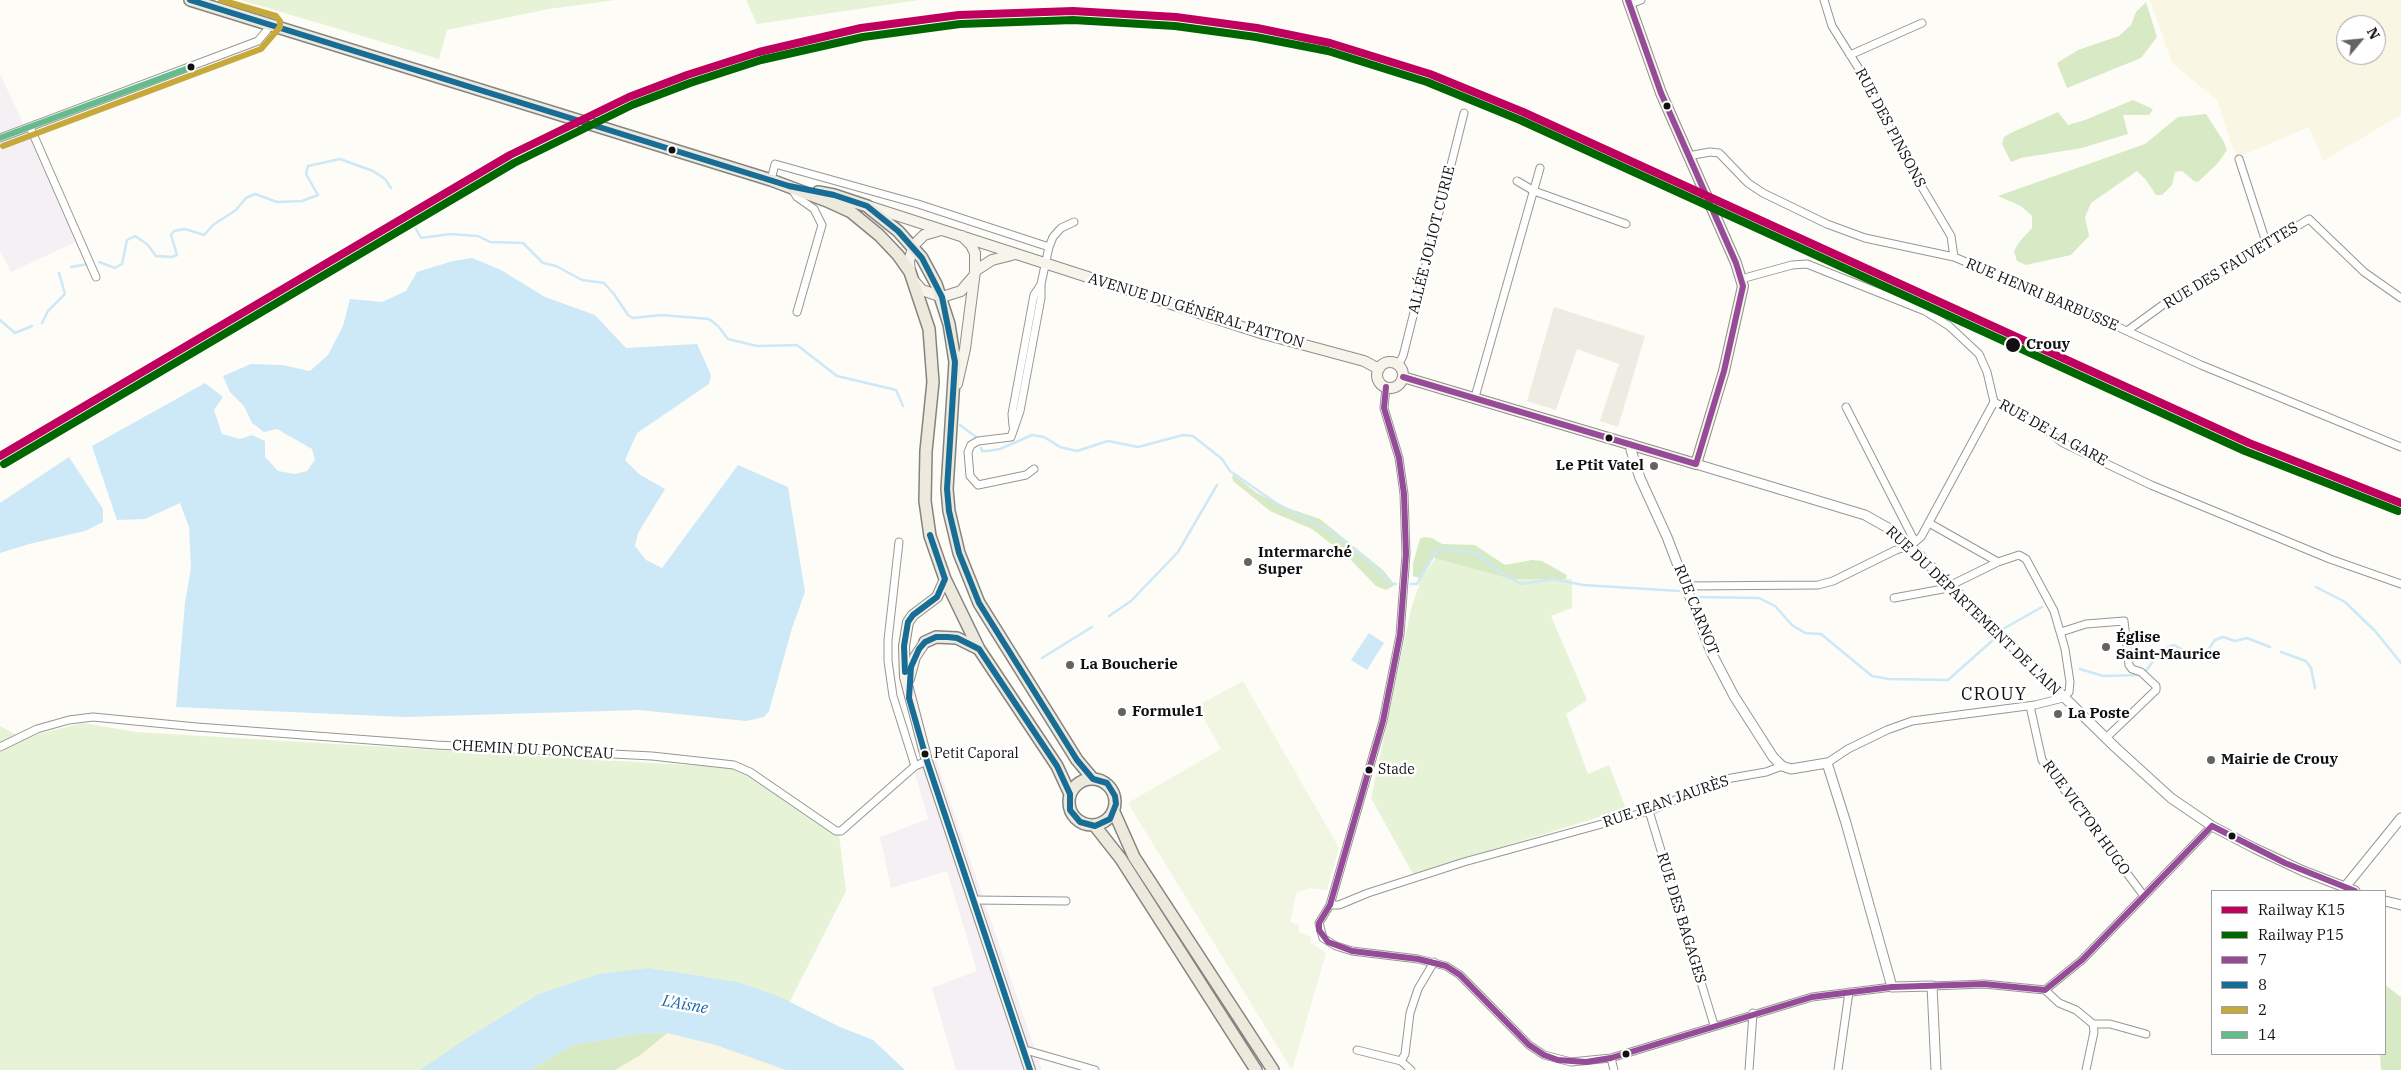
<!DOCTYPE html>
<html>
<head>
<meta charset="utf-8">
<style>
	body { margin:0 }
	#map { position:relative; width:2401px; height:1070px; overflow:hidden; background:#fdfcf7; font-family:"IBM Plex Serif",serif }
	canvas { display:block }
	.legend { position:absolute; left:2211px; top:890px; width:175px; height:165px; box-sizing:border-box; background:#fff; border:1px solid #a0a0a0; margin:0; padding:6px 9px; list-style:none; font-size:15px; color:#111 }
	.legend li { display:flex; align-items:center; gap:10px; height:25px }
	.legend b { width:25px; border:1px solid #a0a0a0 }
	.north { position:absolute; left:2336px; top:15px; width:50px; height:50px; box-sizing:border-box; background:#fff; border:1px solid #a0a0a0; border-radius:50%; rotate:62deg; font-size:14px; font-weight:700; line-height:20px; text-align:center; color:#111 }
	.north::after { content:''; display:block; margin:auto; width:18px; height:22px; background:#646362; clip-path:polygon(50% 0,100% 100%,50% 72%,0 100%) }
</style>
</head>
<body>
<div id="map">
<canvas width="2401" height="1070"></canvas>
<ul class="legend">
<li><b style="height:6px;background:#bf005f"></b>Railway K15</li>
<li><b style="height:6px;background:#060"></b>Railway P15</li>
<li><b style="height:6px;background:#954b97"></b>7</li>
<li><b style="height:6px;background:#186d97"></b>8</li>
<li><b style="height:6px;background:#c7a93b"></b>2</li>
<li><b style="height:6px;background:#66bb8c"></b>14</li>
</ul>
<div class="north">N</div>
</div>
<script>
const c = document.querySelector('canvas').getContext('2d');
c.lineJoin = 'round';
function fillPath(path, color) { c.fillStyle = color; c.fill(path, 'evenodd'); }
const toPath = rows => new Path2D(rows.map(r => 'M' + r).join(''));
function strokePath(path, color, width, dash) { c.strokeStyle = color; c.lineWidth = width; c.lineCap = dash ? 'butt' : 'round'; c.setLineDash(dash || []); c.stroke(path); }
function drawText(font, color, halo, rows, align = 'center') {
  c.font = font + ' "IBM Plex Serif",serif'; c.lineWidth = 5; c.setLineDash([]); c.textBaseline = 'middle'; c.strokeStyle = halo; c.fillStyle = color; for (const [text, x, y, turn = 0] of rows) {
    c.save(); c.translate(x, y); c.rotate((+turn || 0) * Math.PI / 180); c.textAlign = isNaN(turn) ? turn : align; if (halo) c.strokeText(text, 0, 0); c.fillText(text, 0, 0); c.restore();
  }
}
const industrial = toPath([
	[0,74,78,241,11,272,0,251],
	[935,757,1042,1070,956,1070,932,988,977,971,947,871,891,888,880,837,928,819,915,773]
]);
const farmland = toPath([
	[2150,0,2401,0,2401,115,2323,161,2309,127,2236,158,2217,100,2172,63],
	[2346,25,2376,25,2376,55,2346,55],
	[608,999,861,1070,483,1070]
]);
const green = toPath([
	[241,0,615,0,549,9,447,30,439,59],
	[746,0,919,0,757,24],
	[1437,556,1511,579,1572,579,1572,608,1551,616,1587,700,1566,714,1588,774,1609,765,1626,809,1413,874,1371,798,1411,609,1421,579],
	[83,723,136,732,738,768,839,835,846,891,783,1015,707,999,483,1070,0,1070,0,726,22,738]
]);
const forest = toPath([
	[2146,2,2157,37,2141,58,2067,88,2057,63,2078,50,2119,36,2131,25,2136,12],
	[2133,100,2153,109,2149,115,2123,115,2128,134,2082,148,2021,158,2011,162,2002,144,2004,137,2013,132,2058,112,2068,125,2085,120],
	[2206,114,2224,142,2227,150,2218,163,2198,182,2194,181,2182,171,2175,172,2172,185,2162,195,2156,195,2146,180,2137,171,2091,203,2085,217,2089,236,2071,255,2026,265,2017,261,2014,251,2020,241,2032,228,2032,216,2021,206,1998,196,2145,144,2178,117],
	[1234,475,1257,493,1282,506,1320,519,1383,570,1395,585,1386,590,1376,586,1348,557,1312,529,1270,511,1233,481,1232,476],
	[1424,537,1432,538,1442,544,1475,545,1505,565,1532,560,1542,561,1567,575,1566,579,1511,579,1431,557,1424,574,1419,578,1413,576,1413,563,1420,539],
	[2385,985,2401,997,2401,1070,2381,1070,2380,1054,2385,1054],
	[667,1033,642,1054,615,1070,530,1070,573,1045,636,1034]
]);
const pitch = toPath([
	[1243,681,1339,848,1327,890,1309,888,1296,893,1290,922,1299,925,1299,932,1311,937,1310,942,1326,953,1292,1070,1128,803,1221,749,1197,706]
]);
const plaza = toPath([
	[1554,307,1645,336,1618,427,1600,421,1619,364,1577,349,1556,410,1527,401]
]);
const water = toPath([
	[472,258,501,270,545,297,595,315,626,348,697,344,711,375,709,384,637,433,625,460,639,474,665,489,638,533,635,546,646,560,662,568,738,465,788,487,805,592,792,628,769,711,764,717,746,721,639,710,405,717,176,707,185,603,191,568,189,527,180,503,145,519,117,520,92,446,205,383,223,397,214,410,222,434,240,439,252,435,265,441,265,457,278,471,295,474,307,471,315,460,312,449,277,429,264,432,252,423,244,406,230,392,223,376,251,364,282,365,310,371,328,355,343,326,350,299,382,302,406,291,417,272,453,261],
	[69,457,103,509,103,522,85,531,29,544,0,553,0,503],
	[1369,633,1384,643,1367,670,1351,660],
	[648,968,737,982,778,996,840,1027,873,1040,905,1070,786,1070,716,1045,667,1033,636,1034,573,1045,530,1070,420,1070,469,1037,539,994,599,974]
]);
const stream = toPath([
	[416,229,421,238,450,234,478,236,490,242,523,243,543,263,556,266,582,280,604,283,614,294,628,315,633,318,661,315,709,319,718,326,728,339,757,346,797,345,837,376,896,390,903,406],
	[99,262,115,268,122,264,127,240,135,236,147,244,156,256,172,257,177,255,171,235,174,231,185,229,204,235,213,225,236,210,246,198,255,194,277,202,302,201,318,195,306,174,308,166,340,159,373,171,385,179,391,188],
	[71,267,88,264],
	[0,320,15,333,32,326],
	[42,323,48,311,65,294,59,273],
	[960,425,976,437],
	[981,448,982,451,988,451,1000,449,1032,435,1044,437,1060,447,1077,451,1108,441,1138,447,1183,435,1193,436,1222,459,1230,471,1276,503,1333,533,1372,564,1390,583,1396,584],
	[1411,584,1417,584,1435,553,1442,548,1476,553,1498,571,1521,584,1553,579,1583,585,1679,591],
	[2316,587,2345,602,2375,631,2401,663],
	[1697,597,1759,598,1775,606,1792,625,1805,633,1821,634,1872,676,1889,679,1948,680,1993,640],
	[1109,616,1131,601,1178,552,1217,485],
	[2003,629,2042,607],
	[2281,652,2306,661,2311,668,2315,688],
	[1042,658,1092,627],
	[2080,669,2103,676,2140,675,2146,671,2161,650,2174,645,2201,660,2215,640,2223,637,2235,641,2247,638,2270,647]
]);
const minor = toPath([
	[1824,0,1832,26,1859,69,1910,167,1951,236,1954,257],
	[1630,4,1641,0],
	[1850,55,1922,23],
	[30,127,96,277],
	[0,138,258,41,272,24],
	[1688,156,1710,152,1719,153,1748,183,1763,193,1827,224,1865,238,1954,257,2068,304,2201,365,2401,447],
	[2239,159,2267,245],
	[771,180,775,164,918,204,1049,247,1041,284,1041,298,1020,411,1011,437,978,441,971,445,968,452,970,476,978,485,1026,475,1034,469],
	[1517,181,1534,191,1626,224],
	[791,188,797,197,814,209,822,225,797,312],
	[1049,247,1053,237,1061,228,1074,222],
	[1741,279,1792,265,1807,264,1925,311,1949,326,1979,354,1987,372,1994,402,2043,428,2063,443,2151,485,2330,559,2401,584],
	[2127,331,2182,291,2194,288,2309,219,2364,272,2401,298],
	[1398,365,1403,356,1464,113],
	[1386,387,1384,408,1399,458,1404,494,1406,554,1400,635,1383,721,1330,905,1319,923,1323,938,1336,946,1352,951,1418,959,1446,966,1460,975,1529,1045,1544,1055,1571,1062,1611,1058,1812,997,1892,987],
	[1475,397,1540,168],
	[1846,407,1915,542],
	[1013,426,1012,414,1034,295,1040,286],
	[899,542,888,640,888,661,893,696,915,766],
	[1686,586,1818,585,1833,581,1896,550,1910,546,1921,537,1994,402],
	[1894,598,1943,589,1998,562],
	[2061,632,2086,624,2124,621,2129,665,2132,669,2141,672,2156,686,2156,690,2106,738],
	[2030,706,2042,760,2144,896],
	[0,747,37,729,69,720,93,717,197,727,436,745,652,756,734,765,750,772,836,831,841,831,915,766,927,761],
	[1827,763,1848,749,1887,730,1912,721,2035,705,2063,698,2069,692,2070,682,2065,649,2054,611,2026,559,2019,555,1998,562,1929,523],
	[1649,811,1714,1025],
	[973,900,1066,901],
	[1330,905,1339,905,1368,893,1464,862,1649,811,1726,779,1766,772,1782,766],
	[1932,986,1984,984,2045,990,2082,960,2212,826],
	[2045,990,2059,1003,2076,1010,2093,1024,2094,1032,2086,1070],
	[2093,1024,2110,1024,2146,1034],
	[1357,1050,1401,1061,1411,1070],
	[1024,1053,1029,1051,1095,1070],
	[1611,1058,1614,1070],
	[1401,1061,1405,1054,1410,1013,1418,989,1434,962],
	[1749,1070,1753,1013],
	[1838,1070,1849,992]
]);
const tertiary = toPath([
	[1631,444,1631,450,1640,478,1667,537,1711,652,1734,696,1773,757,1782,766,1791,769,1827,763,1846,823,1892,987,1932,986,1936,1070],
	[1696,464,1865,515,1888,528,1910,546,2115,747,2171,798,2212,826,2254,848,2303,871,2355,891],
	[2345,887,2401,818],
	[2385,901,2401,905]
]);
const secondary = toPath([
	[868,206,1264,334,1364,361,1379,369],
	[962,236,971,245,975,253,975,271],
	[910,272,909,261,914,245,924,235,941,230],
	[914,281,922,290,942,297,961,291,973,277],
	'1377 375a13 13 0 1 1 26 0a13 13 0 1 1-26 0Z',
	[1403,377,1696,464,1724,371,1743,286,1736,263,1661,93,1628,0],
	[957,384,965,349,975,271,992,260,1012,255],
	[945,579,937,597,913,615,908,622,904,646,905,677,927,761,1030,1070],
	[909,679,915,657,925,642]
]);
const primary = toPath([
	[190,0,771,180,827,201,851,212,879,235,898,255,910,272,929,329,933,382,926,451,925,501,930,536,945,579,979,649,1057,766,1070,794],
	[818,192,834,195,867,206,873,211,898,231,922,258,936,284,949,324,955,362,947,489,949,511,959,553,979,603,1077,760,1093,779],
	[925,642,936,637,957,638,979,649],
	'1069 802a23 23 0 1 1 46 0a23 23 0 1 1-46 0Z',
	[1114,812,1134,857,1273,1070],
	[1095,826,1121,859,1256,1070]
]);
const bus1 = toPath([
	[1628,0,1661,93,1736,263,1743,286,1724,371,1696,464],
	[1403,377,1696,464],
	[1386,387,1384,408,1399,458,1404,494,1406,554,1400,635,1383,721,1330,905,1319,923,1319,930,1328,942,1352,951,1418,959,1446,966,1460,975,1529,1045,1544,1055,1558,1060,1586,1062,1611,1058,1812,997,1892,987,1984,984,2045,990,2082,960,2212,826],
	[2212,826,2285,863,2355,891]
]);
const bus2 = toPath([
	[190,0,789,186,834,195,867,206,898,231,922,258,942,297,955,362,947,489,949,511,959,553,979,603,1077,760,1093,779,1107,783,1115,796,1116,804,1110,819,1095,826,1080,822,1070,810,1070,794,1057,766,979,649,957,638,948,637,936,637,925,642,919,649,911,667,909,698,927,761,1030,1070],
	[905,672,904,646,908,622,913,615,937,597,945,579,930,535]
]);
const bus3 = toPath([
	[3,146,261,49,280,27,280,21,276,16,221,0]
]);
const bus4 = toPath([
	[0,138,191,67]
]);
const rail1 = toPath([
	[0,456,510,155,629,97,687,75,759,52,861,28,959,15,1073,11,1176,17,1257,28,1330,43,1430,74,1523,112,2249,443,2401,503]
]);
const rail2 = toPath([
	[4,464,514,163,632,105,690,83,761,60,863,37,960,24,1073,20,1175,26,1256,37,1328,51,1427,82,1520,120,2245,451,2398,511]
]);
const markers = [
	[191,67,4.5,"#111"],
	[1667,106,4.5,"#111"],
	[672,150,4.5,"#111"],
	[2013,345,8,"#111"],
	[1609,438,4.5,"#111"],
	[1654,466,5,"#646362"],
	[1248,562,5,"#646362"],
	[2106,647,5,"#646362"],
	[1070,665,5,"#646362"],
	[1122,712,5,"#646362"],
	[2058,714,5,"#646362"],
	[925,754,4.5,"#111"],
	[2211,760,5,"#646362"],
	[1369,770,4.5,"#111"],
	[2232,836,4.5,"#111"],
	[1626,1054,4.5,"#111"]
];
const busNames = [
	["Petit Caporal",934,754],
	["Stade",1378,770]
];
const streetNames = [
	["RUE DES PINSONS",1890,128,62],
	["ALLÉE JOLIOT CURIE",1432,240,-76],
	["RUE DES FAUVETTES",2231,266,-31],
	["RUE HENRI BARBUSSE",2042,295,23],
	["AVENUE DU GÉNÉRAL PATTON",1196,311,17],
	["RUE DE LA GARE",2053,433,29],
	["RUE CARNOT",1696,610,68],
	["RUE DU DÉPARTEMENT DE L'AIN",1973,611,44],
	["CHEMIN DU PONCEAU",533,750,3],
	["RUE JEAN JAURÈS",1666,802,-19],
	["RUE VICTOR HUGO",2086,818,54],
	["RUE DES BAGAGES",1681,918,73]
];
const stopNames = [
	["Crouy",2026,345]
];
const poiNames = [
	["Le Ptit Vatel",1644,466,"right"],
	["Intermarché",1258,553],
	["Super",1258,570],
	["Église",2116,638],
	["Saint-Maurice",2116,655],
	["La Boucherie",1080,665],
	["Formule1",1132,712],
	["La Poste",2068,714],
	["Mairie de Crouy",2221,760]
];
const waterNames = [
	["L'Aisne",685,1005,10]
];
const quarterNames = [
	["CROUY",1994,695]
];
fillPath(industrial, '#f5f0f3');
fillPath(farmland, '#f9f7e4');
fillPath(green, '#e7f3d7');
fillPath(forest, '#d8eac5');
fillPath(pitch, '#f0f6e1');
fillPath(plaza, '#edebe2');
fillPath(water, '#cde8f7');
strokePath(stream, '#cde8f7', 2.5);
strokePath(minor, '#979795', 9);
strokePath(tertiary, '#979795', 11);
strokePath(secondary, '#8e8d8b', 12);
strokePath(primary, '#858482', 14);
strokePath(minor, '#fffffe', 7);
strokePath(tertiary, '#fffffe', 9);
strokePath(secondary, '#f6f4eb', 10);
strokePath(primary, '#ede9dc', 11);
strokePath(bus1, '#954b97', 6);
strokePath(bus2, '#186d97', 6);
strokePath(bus3, '#c7a93b', 6);
strokePath(bus4, '#66bb8c', 6);
strokePath(rail1, '#bf005f', 8);
strokePath(rail2, '#060', 8);
for (const [x, y, r, color] of markers) { const dot = new Path2D(); dot.arc(x, y, r, 0, 2 * Math.PI); c.fillStyle = color; c.fill(dot); strokePath(dot, '#fff', 2); }
drawText('14px', '#111', '#fff', busNames, 'left');
drawText('15px', '#111', '#fff', streetNames);
drawText('bold 15px', '#111', '#fff', stopNames, 'left');
drawText('bold 15px', '#111', '#fff', poiNames, 'left');
drawText('italic 16px', '#1768a6', '#fff', waterNames);
c.letterSpacing = '1px';
drawText('18px', '#111', '#fff', quarterNames);
c.letterSpacing = '0px';
</script>
</body>
</html>
